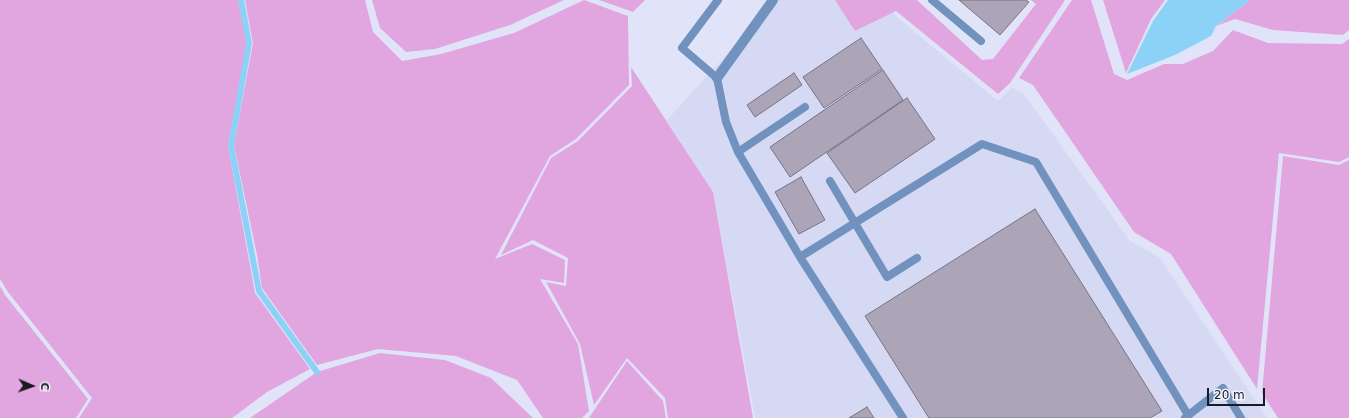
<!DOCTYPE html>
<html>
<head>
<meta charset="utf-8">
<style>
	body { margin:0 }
	#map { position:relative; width:1349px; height:418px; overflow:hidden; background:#e1e4f8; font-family:"DejaVu Sans",sans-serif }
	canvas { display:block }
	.north { position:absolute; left:12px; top:366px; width:40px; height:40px; -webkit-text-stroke:3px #f0f2fe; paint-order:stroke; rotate:92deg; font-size:11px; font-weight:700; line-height:16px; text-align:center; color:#1a1a22 }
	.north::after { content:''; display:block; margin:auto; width:14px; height:18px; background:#1a1a22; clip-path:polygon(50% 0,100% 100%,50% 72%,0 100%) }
	.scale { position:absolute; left:1207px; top:388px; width:58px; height:18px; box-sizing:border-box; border:2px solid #1a1a22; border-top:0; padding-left:5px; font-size:12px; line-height:14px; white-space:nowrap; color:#1a1a22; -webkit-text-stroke:3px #f0f2fe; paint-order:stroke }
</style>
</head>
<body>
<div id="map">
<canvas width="1349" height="418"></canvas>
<div class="north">С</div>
<div class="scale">20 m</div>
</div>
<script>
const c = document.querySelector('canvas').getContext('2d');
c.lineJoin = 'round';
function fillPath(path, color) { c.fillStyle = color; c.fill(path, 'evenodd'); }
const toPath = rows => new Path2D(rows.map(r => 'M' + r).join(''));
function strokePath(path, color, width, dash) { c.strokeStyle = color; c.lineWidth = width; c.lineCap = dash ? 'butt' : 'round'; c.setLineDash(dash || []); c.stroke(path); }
const built = toPath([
	[776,0,880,0,898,18,998,101,1012,87,1024,94,1130,241,1160,258,1267,418,755,418,713,192,667,120]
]);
const green = toPath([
	[0,0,238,0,247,43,228,146,255,293,310,369,267,392,232,418,79,418,92,398,8,292,0,279],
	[245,0,365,0,373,32,402,61,441,54,514,33,584,0,628,16,629,85,576,139,550,156,495,259,532,244,565,260,564,283,540,279,578,344,589,411,582,418,543,418,517,380,456,356,378,349,317,365,262,288,257,255,234,145,253,43],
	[372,0,564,0,510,25,435,49,406,52,380,28],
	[599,0,645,0,633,12],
	[835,0,917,0,982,60,993,59,1036,4,1031,0,1065,0,1010,83,998,94,896,11,855,31],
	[1072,0,1091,0,1114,74,1127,80,1164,64,1183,64,1213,51,1233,30,1268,43,1342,44,1349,39,1349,157,1339,162,1279,153,1257,389,1171,254,1134,232,1033,85,1019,78],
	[1103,0,1165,0,1151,19,1126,73],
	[1250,0,1349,0,1349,30,1343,35,1273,30,1235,19,1216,26],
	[631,67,713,192,753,418,668,418,665,398,627,358,594,405,580,344,546,282,566,286,568,258,533,240,501,255,551,158,578,141,632,86],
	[1283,156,1339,165,1349,160,1349,418,1278,418,1262,393],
	[0,286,5,295,88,399,76,418,0,418],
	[380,353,445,360,491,378,533,418,250,418,317,372],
	[627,361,663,401,666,418,589,418]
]);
const water = toPath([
	[1168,0,1250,0,1216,26,1211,36,1175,55,1127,74,1153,21]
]);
const stream = toPath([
	[241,0,249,43,231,146,259,291,317,372]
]);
const building = toPath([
	[959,0,1026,0,1029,2,1000,35,959,0],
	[861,38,882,69,824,108,803,77,861,38],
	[883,70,903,100,790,177,770,147,883,70],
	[794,73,802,85,755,117,747,105,794,73],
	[907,98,935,139,855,193,827,153,907,98],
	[801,177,825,220,799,234,775,192,801,177],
	[1035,209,1162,411,1150,418,929,418,865,316,1035,209],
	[867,407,874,418,849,418,867,407]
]);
const lane = toPath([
	[718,0,682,48,717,78,726,122,738,152,800,257,903,418],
	[932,0,981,41],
	[738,152,805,107],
	[830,181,887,277,917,258],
	[800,257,982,144,1036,162,1188,415],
	[1185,418,1223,388,1241,418]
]);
const street = toPath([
	[717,78,773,0]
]);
fillPath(built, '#d5d9f4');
fillPath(green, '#e1a5e0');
fillPath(water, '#8cd2f6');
strokePath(stream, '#8cd2f6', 6);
fillPath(building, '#aca5b8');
strokePath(building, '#797384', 1);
strokePath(lane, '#7192be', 8);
strokePath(street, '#7192be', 10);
</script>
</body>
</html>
